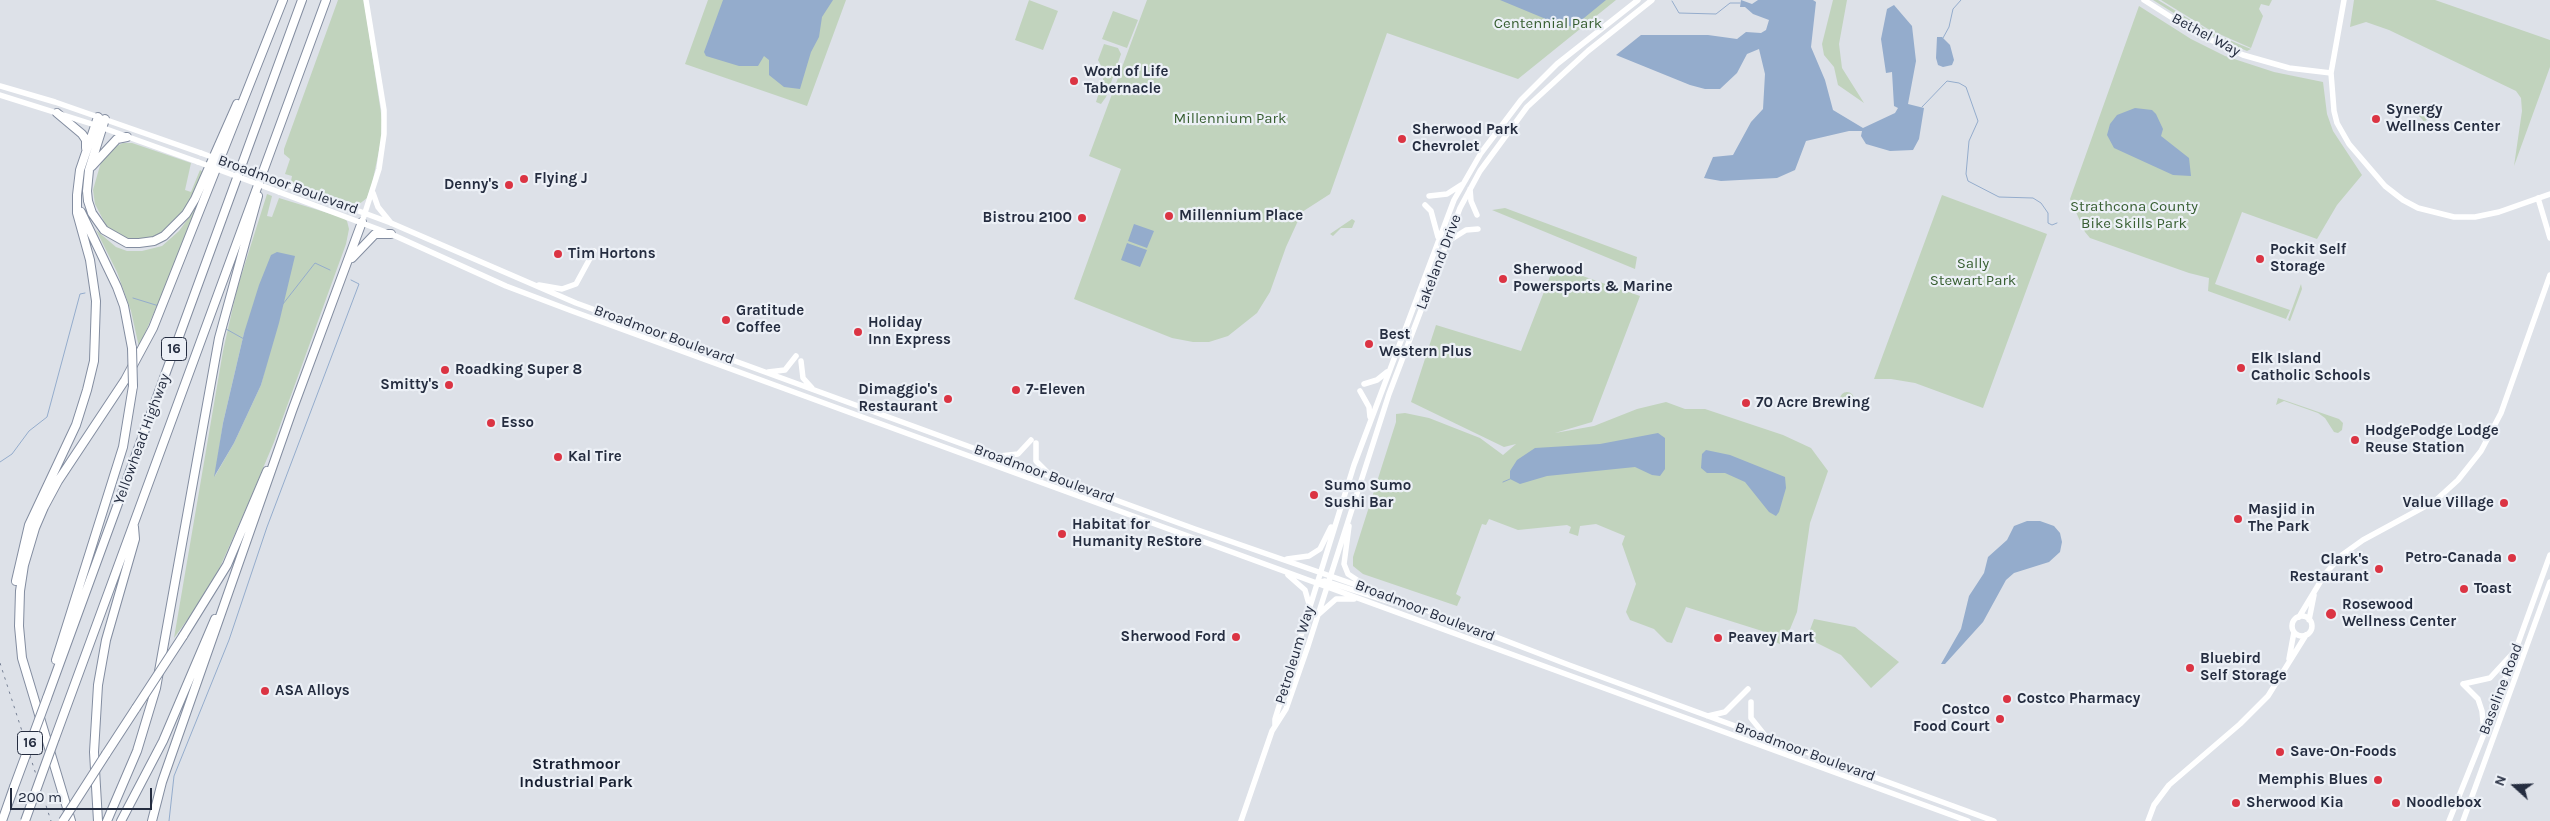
<!DOCTYPE html>
<html>
<head>
<meta charset="utf-8">
<style>
	body { margin:0 }
	#map { position:relative; width:2550px; height:821px; overflow:hidden; background:#dde1e8; font-family:Karla,sans-serif }
	canvas { display:block }
	.north { position:absolute; left:2490px; top:761px; width:50px; height:50px; -webkit-text-stroke:4px #ecf0f6; paint-order:stroke; rotate:290deg; font-size:14px; font-weight:700; line-height:20px; text-align:center; color:#252d40 }
	.north::after { content:''; display:block; margin:auto; width:18px; height:22px; background:#252d40; clip-path:polygon(50% 0,100% 100%,50% 72%,0 100%) }
	.scale { position:absolute; left:10px; top:788px; width:142px; height:22px; box-sizing:border-box; border:2px solid #252d40; border-top:0; padding-left:6px; font-size:15px; line-height:18px; white-space:nowrap; color:#252d40; -webkit-text-stroke:4px #ecf0f6; paint-order:stroke }
</style>
</head>
<body>
<div id="map">
<canvas width="2550" height="821"></canvas>
<div class="north">N</div>
<div class="scale">200 m</div>
</div>
<script>
const c = document.querySelector('canvas').getContext('2d');
c.lineJoin = 'round';
function fillPath(path, color) { c.fillStyle = color; c.fill(path, 'evenodd'); }
const toPath = rows => new Path2D(rows.map(r => 'M' + r).join(''));
function strokePath(path, color, width, dash) { c.strokeStyle = color; c.lineWidth = width; c.lineCap = dash ? 'butt' : 'round'; c.setLineDash(dash || []); c.stroke(path); }
function drawText(font, color, halo, rows, align = 'center') {
  c.font = font + ' Karla,sans-serif'; c.lineWidth = 4.5; c.setLineDash([]); c.textBaseline = 'middle'; c.strokeStyle = halo; c.fillStyle = color; for (const [text, x, y, turn = 0] of rows) {
    c.save(); c.translate(x, y); c.rotate((+turn || 0) * Math.PI / 180); c.textAlign = isNaN(turn) ? turn : align; if (halo) c.strokeText(text, 0, 0); c.fillText(text, 0, 0); c.restore();
  }
}
const green = toPath([
	[338,0,364,0,382,120,381,141,372,184,367,198,358,205,295,183,291,181,292,176,285,174,290,159,284,154,284,149],
	[708,0,846,0,807,106,685,64],
	[1029,0,1058,11,1043,50,1015,40],
	[1147,0,1616,0,1518,79,1387,33,1330,194,1302,212,1286,247,1270,292,1257,313,1228,336,1209,342,1193,342,1172,338,1074,299,1121,169,1089,156],
	[1833,0,1847,0,1839,44,1842,68,1864,103,1838,85,1834,67,1824,55,1822,44],
	[2153,0,2158,0,2212,33,2251,49,2247,51,2204,32],
	[2161,0,2272,0,2269,6,2261,4,2259,9,2263,16,2251,48,2208,29],
	[2354,0,2435,0,2550,40,2550,67,2514,166,2522,111,2521,98,2516,91,2389,30,2366,22,2350,27],
	[2139,6,2191,39,2225,56,2274,72,2323,82,2327,114,2333,131,2362,175,2337,205,2317,239,2242,212,2215,284,2290,310,2286,319,2208,291,2209,278,2189,273,2090,238,2085,232,2070,199],
	[1113,11,1138,20,1127,48,1102,39],
	[1104,44,1118,48,1121,54,1106,97,1101,104,1096,102,1105,73,1098,60],
	[2409,108,2427,116,2429,113,2431,116,2422,124,2423,120,2414,111,2411,113],
	[123,143,132,143,191,163,185,190,191,192,200,170,203,172,185,210,175,223,155,238,129,240,108,229,95,204,93,190,101,162,110,149],
	[267,194,272,196,267,216,272,217,279,198,344,218,347,221,349,229,346,244,274,442,248,504,220,567,193,612,174,638,223,351,237,289],
	[294,256,261,385,234,443,215,476,223,423,244,333],
	[1942,195,2047,234,1983,408,1915,383,1891,379,1874,379],
	[199,196,201,196,181,250,139,347,131,311,117,272,96,230,116,247,127,251,142,251,162,246,179,231,192,213],
	[1505,208,1637,257,1635,269,1492,210],
	[1352,219,1355,221,1352,228,1341,228,1333,236,1330,234],
	[1554,266,1640,296,1592,422,1555,433,1594,426,1637,409,1666,402,1685,409,1705,409,1783,435,1811,448,1828,471,1810,523,1797,612,1788,634,1780,644,1775,642,1778,636,1686,607,1672,643,1667,642,1654,629,1630,620,1626,612,1636,584,1622,544,1625,536,1596,524,1580,526,1578,536,1569,533,1571,527,1567,525,1518,530,1489,519,1486,525,1482,524,1456,594,1461,597,1457,606,1363,574,1353,566,1353,557,1396,422,1396,414,1405,413,1429,418,1480,438,1503,455,1516,444,1504,447,1411,402,1436,325,1521,351],
	[2301,284,2302,289,2290,321,2288,320],
	'1840 399a7 7 0 1 1 14 0a7 7 0 1 1-14 0Z',
	[2278,398,2339,419,2343,423,2342,430,2338,433,2334,432,2325,418,2318,413,2284,401,2276,405],
	[1814,619,1855,627,1899,662,1871,688,1841,655,1807,638]
]);
const water = toPath([
	[723,0,833,0,822,17,819,37,811,52,800,89,784,87,769,75,769,60,764,56,758,66,739,66,706,56,704,52],
	[1500,0,1606,0,1573,27,1553,22],
	[1741,0,1752,4,1758,0,1813,0,1816,2,1811,47,1825,80,1833,110,1863,128,1895,113,1898,108,1894,106,1892,72,1886,73,1881,39,1887,9,1894,5,1912,26,1916,61,1908,104,1924,108,1919,139,1913,150,1890,151,1866,144,1861,136,1862,131,1849,131,1806,141,1795,170,1777,178,1721,181,1704,178,1713,157,1733,155,1751,122,1763,109,1765,74,1759,49,1747,54,1737,73,1720,89,1705,89,1690,85,1616,55,1641,35,1708,35,1737,39,1746,32,1761,33,1766,30,1769,20,1753,14,1745,7,1740,7],
	[1937,37,1942,37,1950,45,1954,60,1952,65,1943,67,1938,65,1936,58],
	[2135,108,2152,110,2156,114,2163,129,2161,136,2189,158,2191,176,2173,175,2114,148,2107,135,2110,124,2117,115],
	[1134,224,1154,231,1147,248,1128,241],
	[1127,243,1147,250,1140,267,1121,260],
	[277,252,295,256,279,323,261,385,234,443,214,477,223,423,244,333,259,285,271,255],
	[1658,433,1665,438,1665,469,1660,476,1652,475,1635,467,1547,476,1520,484,1510,479,1510,471,1517,460,1535,448,1600,444],
	[1706,450,1730,455,1785,477,1786,488,1779,512,1776,516,1769,512,1745,482,1725,473,1707,473,1701,468,1702,454],
	[2027,521,2040,521,2054,526,2060,533,2062,542,2060,552,2049,562,2014,573,2006,580,1983,622,1945,664,1941,664,1961,629,1969,596,1984,573,1988,557,2007,540,2014,526]
]);
const stream = toPath([
	[1672,1,1679,13,1716,14,1730,3,1740,3],
	[1943,38,1949,27,1953,9,1961,0],
	[1922,107,1947,81,1959,83,1966,87,1978,121,1969,141,1966,174,1968,181,1999,197,2033,198,2041,203,2048,213,2048,223,2052,225,2057,223],
	[133,298,159,306],
	[283,304,315,263,330,270],
	[226,329,244,339],
	[0,462,12,454,29,431,47,417,80,294,85,293],
	[1503,482,1510,479],
	[169,821,174,776,229,640,267,527,359,284,351,280]
]);
const secondary = toPath([
	[2144,0,2196,33,2243,55,2289,68,2331,73],
	[2344,0,2331,73,2334,111,2337,123,2349,144,2385,186,2403,200,2418,208,2454,217,2475,217,2499,212,2550,194],
	[0,86,55,102,201,153],
	[0,95,95,125,198,162],
	[283,183,391,223,576,303,1195,529,1405,602,1569,665,1994,821],
	[1470,189,1471,201,1477,215],
	[279,192,391,234,506,286,572,311,1968,821],
	[373,193,378,207,391,223],
	[1429,196,1447,194,1461,185],
	[2538,198,2550,238],
	[1425,205,1431,211,1438,237],
	[362,222,379,169,384,134,384,110,366,0],
	[1447,242,1466,230,1478,229],
	[539,285,562,289,576,284,594,251],
	[801,361,803,378,812,388],
	[768,372,785,370,796,356],
	[1364,384,1377,380,1387,372],
	[1360,391,1369,407,1370,417],
	[1036,443,1036,461,1048,473],
	[1000,456,1018,454,1031,440],
	[1349,526,1344,564,1348,574,1366,586],
	[1287,559,1309,556,1320,549,1331,527],
	[1288,575,1305,590,1309,604],
	[1317,583,1325,581,1393,603,1401,602],
	[1319,614,1336,599,1354,599],
	'2292 626a10 10 0 1 1 20 0a10 10 0 1 1-20 0Z',
	[2299,617,2325,574,2342,555,2363,540,2435,501,2458,480,2481,451,2501,413,2550,275],
	[2309,620,2314,595],
	[2289,659,2294,632],
	[2463,684,2490,678,2513,653],
	[2463,684,2478,699,2482,711,2484,732],
	[1751,702,1751,718,1767,738],
	[1708,716,1725,712,1748,689],
	[1275,725,1275,719,1354,465,1454,200,1481,153,1521,100,1557,64,1638,0],
	[1241,821,1272,731,1286,709,1308,646,1389,394,1460,208,1480,171,1527,107,1588,51,1652,0],
	[2148,821,2154,805,2169,785,2240,724,2268,696,2306,635],
	[2449,821,2496,704,2550,555],
	[2463,821,2550,582]
]);
const highway = toPath([
	[57,113,82,134,86,140,86,148],
	[105,119,89,170,87,191,88,201,92,213,104,230,127,243,139,243,154,241,164,236,186,214,195,199,237,104],
	[92,166,117,139,127,137],
	[81,212,117,287,124,306,132,348],
	[352,258,375,234,391,234],
	[16,581,29,525,76,425,87,390,94,361,96,301,90,260,77,213,77,195,80,170,98,117],
	[183,636,227,565,267,471],
	[56,660,123,447,133,386],
	[47,698,302,0],
	[55,738,326,0],
	[106,754,136,708],
	[2,821,14,787],
	[71,821,22,658,19,626,20,591,24,565,35,528,44,507,58,481,125,380,153,328,283,0],
	[98,821,94,752,98,685,106,640,135,539,134,527],
	[107,821,137,751,156,688,219,338,258,196],
	[121,821,163,741,215,619],
	[152,821,162,782,292,411,362,222]
]);
const rail = toPath([
	[0,663,51,821]
]);
const secondaryBridge = toPath([
	[201,153,283,183],
	[198,162,279,192]
]);
const highwayBridge = toPath([
	[132,348,133,386],
	[136,708,183,636],
	[14,787,47,698],
	[25,821,55,738],
	[63,821,106,754]
]);
const markers = [
	[1074,81,5,"#db3443"],
	[2376,119,5,"#db3443"],
	[1402,139,5,"#db3443"],
	[524,179,5,"#db3443"],
	[509,185,5,"#db3443"],
	[1169,216,5,"#db3443"],
	[1082,218,5,"#db3443"],
	[558,254,5,"#db3443"],
	[2260,259,5,"#db3443"],
	[1503,279,5,"#db3443"],
	[726,320,5,"#db3443"],
	[858,332,5,"#db3443"],
	[1369,344,5,"#db3443"],
	[2241,368,5,"#db3443"],
	[445,370,5,"#db3443"],
	[449,385,5,"#db3443"],
	[1016,390,5,"#db3443"],
	[948,399,5,"#db3443"],
	[1746,403,5,"#db3443"],
	[491,423,5,"#db3443"],
	[2355,440,5,"#db3443"],
	[558,457,5,"#db3443"],
	[1314,495,5,"#db3443"],
	[2504,503,5,"#db3443"],
	[2238,519,5,"#db3443"],
	[1062,534,5,"#db3443"],
	[2512,558,5,"#db3443"],
	[2379,569,5,"#db3443"],
	[2464,589,5,"#db3443"],
	[2331,614,6,"#db3443"],
	[1236,637,5,"#db3443"],
	[1718,638,5,"#db3443"],
	[2190,668,5,"#db3443"],
	[265,691,5,"#db3443"],
	[2007,699,5,"#db3443"],
	[2000,719,5,"#db3443"],
	[2280,752,5,"#db3443"],
	[2378,780,5,"#db3443"],
	[2236,803,5,"#db3443"],
	[2396,803,5,"#db3443"]
];
const shields = [
	[174,349,25],
	[30,743,25]
];
const shieldNames = [
	["16",174,349],
	["16",30,743]
];
const parkNames = [
	["Centennial Park",1548,24],
	["Millennium Park",1230,119],
	["Strathcona County",2134,207],
	["Bike Skills Park",2134,224],
	["Sally",1973,264],
	["Stewart Park",1973,281]
];
const streetNames = [
	["Bethel Way",2206,35,28],
	["Broadmoor Boulevard",288,185,20],
	["Lakeland Drive",1439,262,-69],
	["Broadmoor Boulevard",664,335,20],
	["Yellowhead Highway",142,439,-70],
	["Broadmoor Boulevard",1044,474,20],
	["Broadmoor Boulevard",1425,611,21],
	["Petroleum Way",1295,655,-73],
	["Baseline Road",2501,689,-69],
	["Broadmoor Boulevard",1805,752,20]
];
const poiNames = [
	["Word of Life",1084,72],
	["Tabernacle",1084,89],
	["Synergy",2386,110],
	["Wellness Center",2386,127],
	["Sherwood Park",1412,130],
	["Chevrolet",1412,147],
	["Flying J",534,179],
	["Denny's",499,185,"right"],
	["Millennium Place",1179,216],
	["Bistrou 2100",1072,218,"right"],
	["Pockit Self",2270,250],
	["Storage",2270,267],
	["Tim Hortons",568,254],
	["Sherwood",1513,270],
	["Powersports & Marine",1513,287],
	["Gratitude",736,311],
	["Coffee",736,328],
	["Holiday",868,323],
	["Inn Express",868,340],
	["Best",1379,335],
	["Western Plus",1379,352],
	["Elk Island",2251,359],
	["Catholic Schools",2251,376],
	["Roadking Super 8",455,370],
	["Smitty's",439,385,"right"],
	["Dimaggio's",938,390,"right"],
	["Restaurant",938,407,"right"],
	["7-Eleven",1026,390],
	["70 Acre Brewing",1756,403],
	["Esso",501,423],
	["HodgePodge Lodge",2365,431],
	["Reuse Station",2365,448],
	["Kal Tire",568,457],
	["Sumo Sumo",1324,486],
	["Sushi Bar",1324,503],
	["Value Village",2494,503,"right"],
	["Masjid in",2248,510],
	["The Park",2248,527],
	["Habitat for",1072,525],
	["Humanity ReStore",1072,542],
	["Petro-Canada",2502,558,"right"],
	["Clark's",2369,560,"right"],
	["Restaurant",2369,577,"right"],
	["Toast",2474,589],
	["Rosewood",2342,605],
	["Wellness Center",2342,622],
	["Sherwood Ford",1226,637,"right"],
	["Peavey Mart",1728,638],
	["Bluebird",2200,659],
	["Self Storage",2200,676],
	["ASA Alloys",275,691],
	["Costco Pharmacy",2017,699],
	["Costco",1990,710,"right"],
	["Food Court",1990,727,"right"],
	["Save-On-Foods",2290,752],
	["Memphis Blues",2368,780,"right"],
	["Sherwood Kia",2246,803],
	["Noodlebox",2406,803]
];
const neighbourhoodNames = [
	["Strathmoor",576,764],
	["Industrial Park",576,782]
];
fillPath(green, '#c1d3bd');
fillPath(water, '#94accc');
strokePath(stream, '#94accc', 1);
strokePath(highway, '#838da0', 10);
strokePath(secondary, '#fff', 5.5);
strokePath(highway, '#fff', 8);
strokePath(rail, '#757f93', 1, [2.5, 5]);
strokePath(highwayBridge, '#838da0', 10, []);
strokePath(secondaryBridge, '#fff', 5.5);
strokePath(highwayBridge, '#fff', 8);
for (const [x, y, r, color] of markers) { const dot = new Path2D(); dot.arc(x, y, r, 0, 2 * Math.PI); c.fillStyle = color; c.fill(dot); strokePath(dot, '#ecf0f6', 2); }
for (const [x, y, w] of shields) { const box = new Path2D(); box.roundRect(x - w / 2, y - 11.5, w, 23, 4); c.fillStyle = '#ecf0f6'; c.fill(box); strokePath(box, '#252d40', 1); }
drawText('bold 14px', '#252d40', null, shieldNames);
drawText('15px', '#375e31', '#ecf0f6', parkNames);
drawText('15px', '#252d40', '#ecf0f6', streetNames);
drawText('bold 15px', '#252d40', '#ecf0f6', poiNames, 'left');
drawText('bold 16px', '#171f31', '#ecf0f6', neighbourhoodNames);
</script>
</body>
</html>
